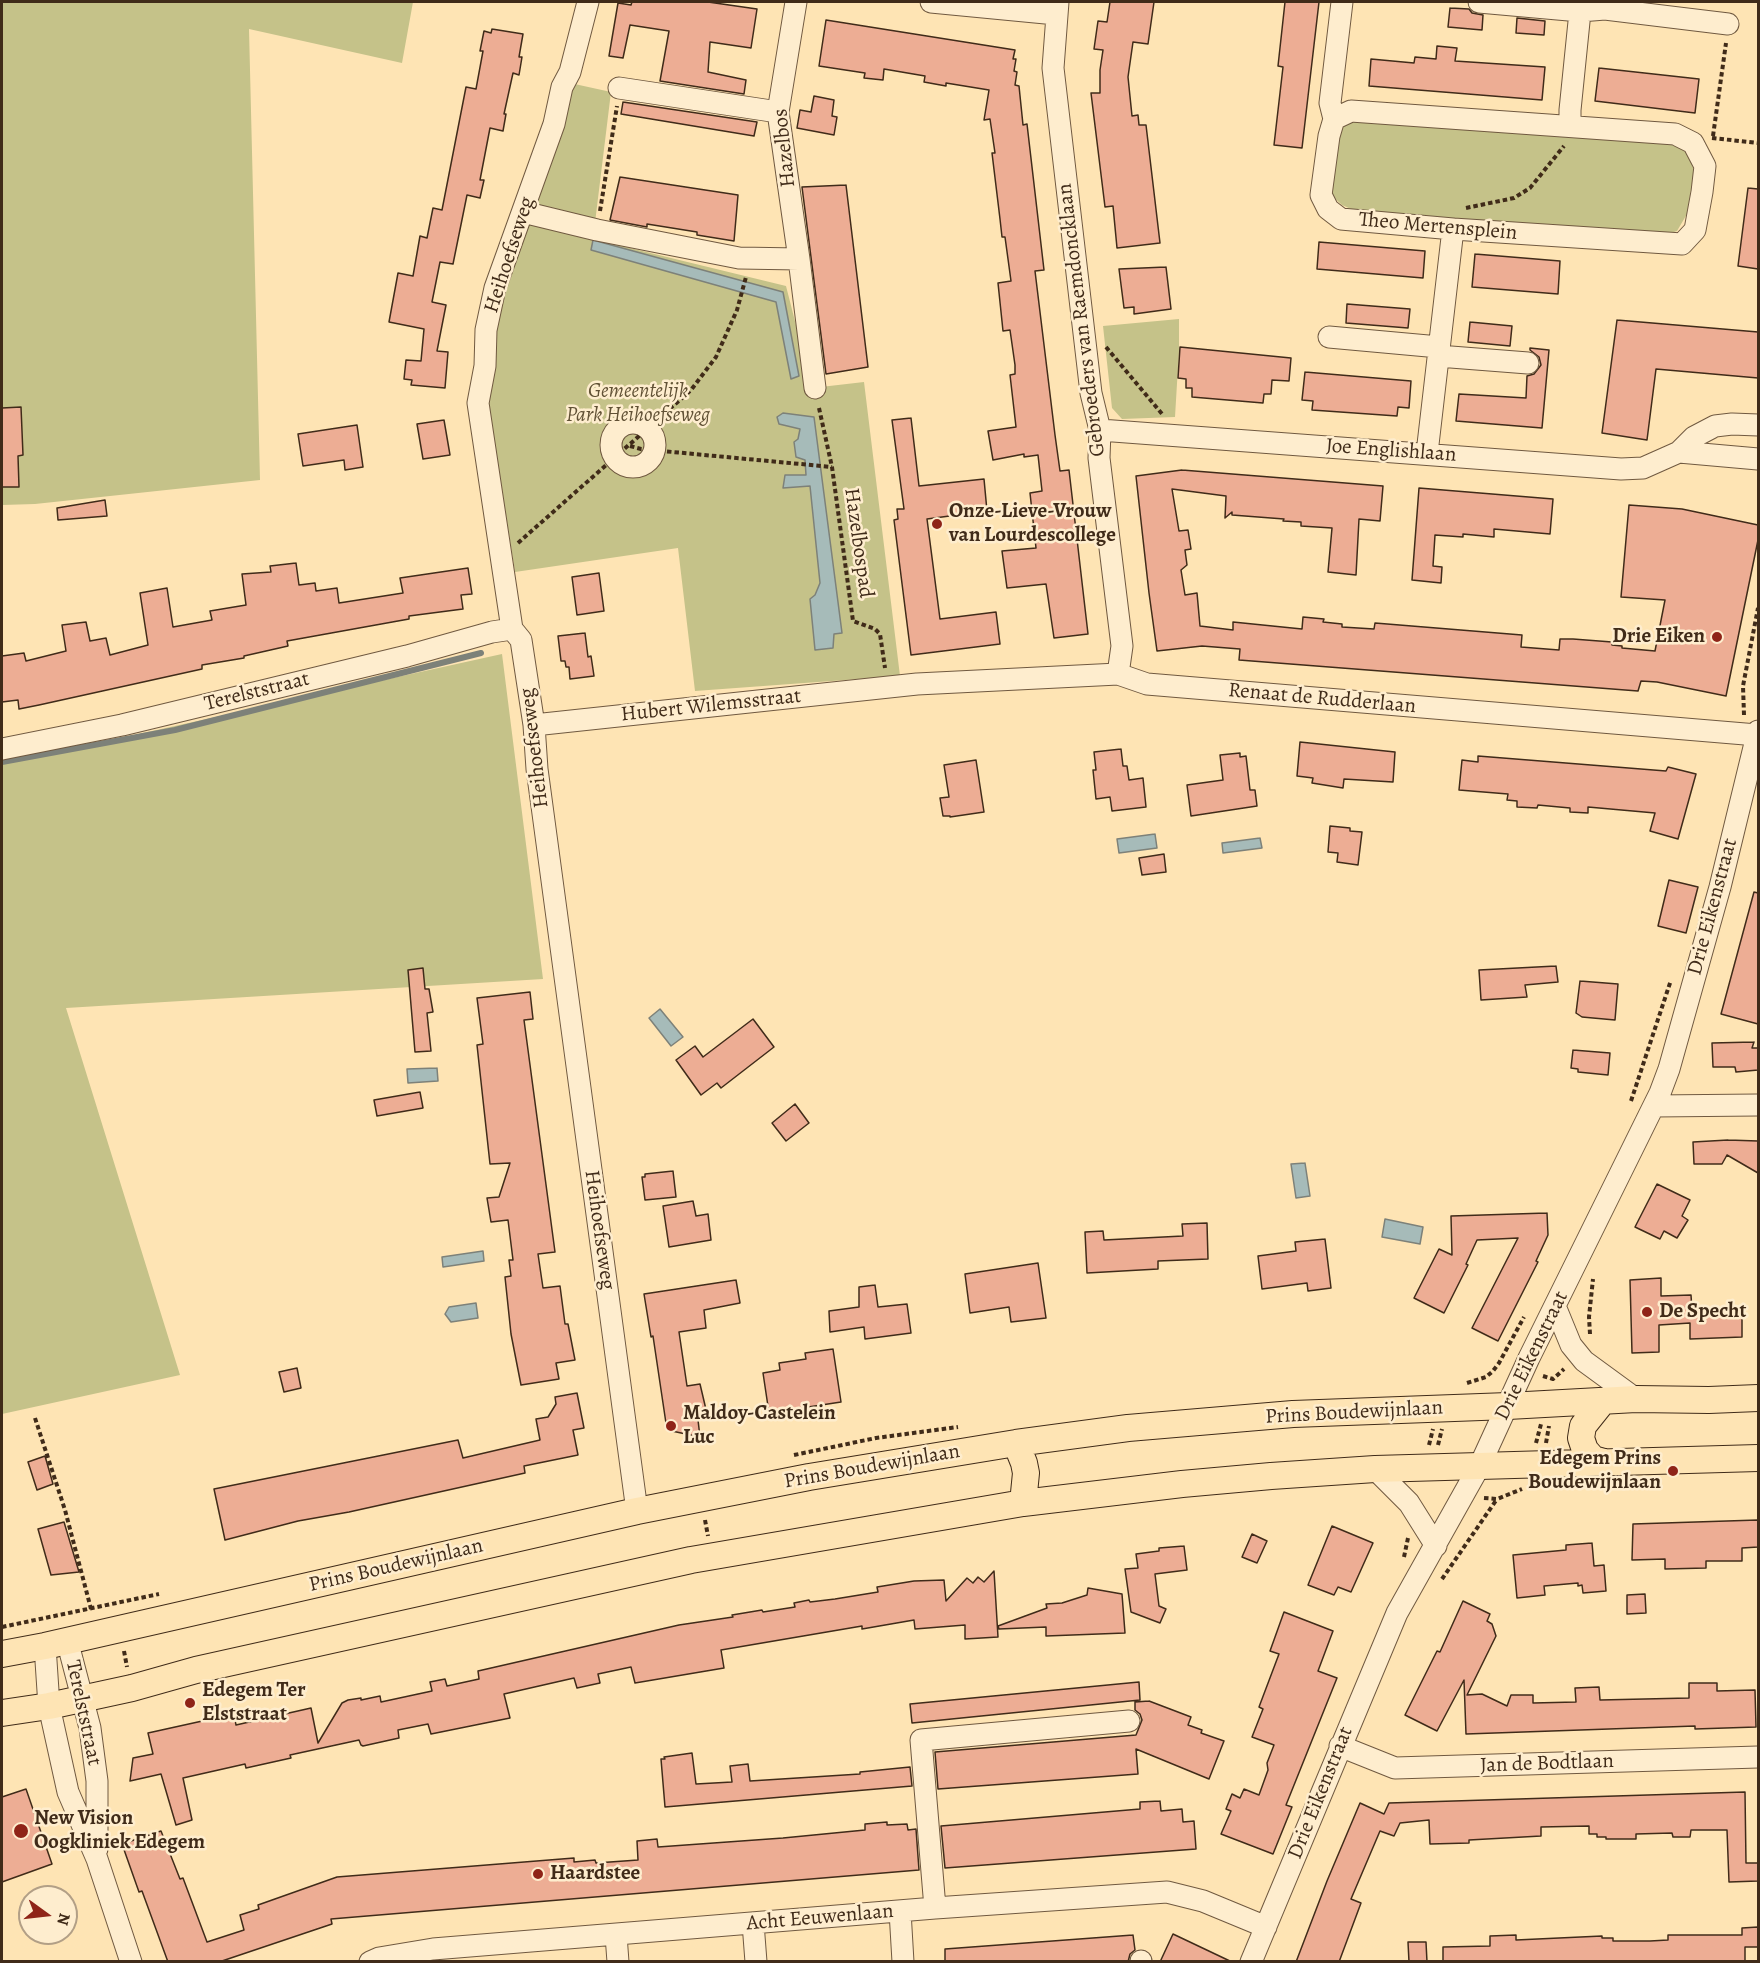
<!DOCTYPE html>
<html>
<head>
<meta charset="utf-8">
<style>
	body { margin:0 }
	#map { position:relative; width:1760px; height:1963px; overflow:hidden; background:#fee4b4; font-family:Alegreya,serif }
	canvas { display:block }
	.frame { position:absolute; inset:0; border:3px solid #402b19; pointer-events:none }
	.north { position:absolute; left:18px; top:1885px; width:60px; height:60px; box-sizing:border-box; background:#feedce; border:2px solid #b29f86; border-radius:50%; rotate:105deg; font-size:16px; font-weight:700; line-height:24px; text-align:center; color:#402b19 }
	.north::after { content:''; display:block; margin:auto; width:21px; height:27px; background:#8f2418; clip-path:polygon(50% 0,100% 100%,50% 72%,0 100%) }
</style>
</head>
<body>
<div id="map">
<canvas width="1760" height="1963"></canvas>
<div class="frame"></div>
<div class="north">N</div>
</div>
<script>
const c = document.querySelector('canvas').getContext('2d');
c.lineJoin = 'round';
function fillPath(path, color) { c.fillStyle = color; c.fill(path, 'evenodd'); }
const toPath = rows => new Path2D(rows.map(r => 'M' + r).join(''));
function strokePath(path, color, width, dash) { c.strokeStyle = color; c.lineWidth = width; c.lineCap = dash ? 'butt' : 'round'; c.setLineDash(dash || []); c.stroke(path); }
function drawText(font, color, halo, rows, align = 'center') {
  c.font = font + ' Alegreya,serif'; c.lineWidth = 5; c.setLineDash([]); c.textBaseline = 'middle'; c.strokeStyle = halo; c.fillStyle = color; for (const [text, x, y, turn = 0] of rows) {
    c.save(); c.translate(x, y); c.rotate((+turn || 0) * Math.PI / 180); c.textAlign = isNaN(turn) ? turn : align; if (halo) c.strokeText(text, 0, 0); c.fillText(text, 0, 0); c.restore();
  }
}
const green = toPath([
	[2,2,413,2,402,63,249,29,260,480,35,504,2,505],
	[570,83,611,92,593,239,786,286,812,388,864,382,900,676,695,691,678,548,515,572,494,439,485,403,489,335],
	[1348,119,1668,141,1683,147,1690,158,1694,171,1687,214,1677,231,1659,237,1362,214,1342,205,1329,193,1338,129],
	[1179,319,1179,350,1175,417,1122,419,1112,408,1103,326],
	[502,654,543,979,66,1008,180,1375,2,1414,2,764]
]);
const water = toPath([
	[593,240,783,292,799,376,791,379,776,302,591,250,593,240],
	[783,413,814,417,842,633,834,634,833,648,815,650,810,599,815,595,820,583,810,486,783,488,785,475,806,475,805,460,796,457,794,442,798,439,800,429,779,424,777,417,783,413],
	[1155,834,1157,848,1119,853,1117,839,1155,834],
	[1260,838,1262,848,1223,853,1222,843,1260,838],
	[660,1009,683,1037,671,1046,649,1018,660,1009],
	[437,1068,438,1081,408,1083,407,1069,437,1068],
	[1305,1163,1310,1196,1296,1198,1291,1164,1305,1163],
	[1385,1219,1423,1227,1420,1244,1382,1237,1385,1219],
	[483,1251,484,1261,443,1267,442,1257,483,1251],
	[476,1303,478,1318,451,1322,445,1314,449,1307,476,1303]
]);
const stream = toPath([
	[2,762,175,730,481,653]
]);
const building = toPath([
	[632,2,708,2,757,9,751,48,710,42,708,72,746,80,744,94,660,81,669,31,630,25,623,58,609,56,618,3,631,5,632,2],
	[1110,2,1154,2,1148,44,1133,42,1128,77,1132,116,1138,115,1139,125,1146,125,1160,243,1117,248,1113,206,1105,207,1091,93,1100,93,1100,70,1103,50,1094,49,1098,21,1107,22,1110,2],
	[1285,2,1319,2,1302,148,1274,145,1283,67,1278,66,1285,2],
	[1450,8,1469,9,1472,13,1483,15,1482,30,1448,27,1450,8],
	[1517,18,1545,21,1544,35,1516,33,1517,18],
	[826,20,1015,50,1013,59,1016,59,1014,71,1017,72,1015,85,1019,86,1023,125,1027,124,1044,270,1035,271,1055,435,1060,471,1069,470,1088,634,1054,638,1046,584,1007,588,1002,551,1036,548,1030,493,1042,491,1038,455,1024,457,1024,454,993,460,988,431,1016,427,1010,375,1015,374,1015,365,1010,330,1003,331,998,283,1011,281,1005,237,1002,237,1000,219,992,153,995,153,990,119,984,120,989,90,946,83,946,86,924,82,925,76,884,69,883,80,864,78,865,73,819,66,826,20],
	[492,29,523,34,519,57,522,57,519,75,513,73,504,114,506,114,503,131,490,128,480,180,484,180,480,198,467,195,453,264,440,262,432,302,446,305,437,351,448,352,445,388,411,385,412,380,404,379,406,360,421,361,424,329,389,322,398,273,413,276,420,236,427,238,433,208,442,210,466,87,476,89,483,51,480,51,484,31,491,33,492,29],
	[1437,46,1457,48,1455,61,1545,67,1542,100,1369,86,1371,59,1414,63,1415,57,1436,59,1437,46],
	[1599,68,1699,79,1695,113,1595,101,1599,68],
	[814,96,834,100,832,116,837,117,834,135,797,128,800,110,811,112,814,96],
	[623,102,757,122,754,136,621,114,623,102],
	[620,177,738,195,734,241,697,235,697,232,647,224,647,227,610,220,620,177],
	[846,185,868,367,826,374,802,187,846,185],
	[1748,188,1758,189,1758,269,1738,266,1748,188],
	[1319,242,1425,251,1423,278,1317,269,1319,242],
	[1475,254,1560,261,1558,294,1472,287,1475,254],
	[1166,267,1171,309,1134,314,1134,307,1124,308,1119,269,1166,267],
	[1347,304,1410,309,1408,328,1346,323,1347,304],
	[1617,320,1758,332,1758,378,1656,369,1647,440,1602,433,1617,320],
	[1470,322,1512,326,1510,346,1468,342,1470,322],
	[1180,347,1291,358,1289,381,1272,380,1271,394,1264,394,1263,403,1192,397,1192,388,1186,388,1186,379,1178,378,1180,347],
	[1530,348,1549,350,1542,428,1456,421,1459,394,1526,398,1527,376,1534,374,1541,365,1539,357,1530,350,1530,348],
	[1305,372,1411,381,1409,408,1398,407,1397,416,1312,410,1313,401,1302,400,1305,372],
	[21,407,23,455,18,456,19,487,2,487,2,408,21,407],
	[911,418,919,486,984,479,987,511,927,519,940,619,996,612,1000,644,911,655,894,520,898,519,897,509,904,509,892,420,911,418],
	[444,420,450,455,423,459,417,424,444,420],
	[357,425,363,467,345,470,344,460,303,466,298,434,357,425],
	[1182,470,1383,486,1380,521,1359,519,1356,575,1328,572,1332,528,1301,526,1301,522,1283,521,1284,519,1232,515,1232,512,1225,518,1226,496,1172,489,1179,531,1188,530,1191,549,1185,550,1187,565,1181,570,1185,595,1197,593,1200,626,1233,630,1233,622,1302,629,1303,617,1324,619,1323,622,1342,624,1342,627,1374,629,1375,623,1522,635,1521,647,1559,650,1560,639,1573,639,1612,642,1612,645,1622,646,1622,648,1655,651,1665,600,1621,597,1629,505,1682,509,1758,525,1758,540,1726,696,1657,682,1641,681,1638,691,1239,660,1240,649,1202,646,1157,651,1149,593,1136,476,1182,470],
	[1419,488,1553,499,1550,534,1494,529,1494,537,1463,534,1463,537,1435,535,1433,566,1442,567,1441,583,1412,580,1419,488],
	[105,500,107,516,58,520,57,508,105,500],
	[296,563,299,585,315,583,316,591,337,588,339,603,403,593,400,578,468,568,472,594,461,595,463,609,409,616,409,619,287,641,288,646,244,656,244,658,202,665,202,669,39,705,19,709,18,700,2,702,2,656,24,653,26,661,66,651,62,625,86,622,90,641,106,638,110,655,148,645,140,593,167,588,173,627,212,620,210,611,246,605,242,574,271,572,270,566,296,563],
	[599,573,604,611,577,615,572,577,599,573],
	[585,633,588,657,591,656,594,676,570,679,569,667,566,667,565,661,561,661,558,636,585,633],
	[1300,742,1395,752,1393,782,1344,779,1343,788,1312,783,1313,778,1297,776,1300,742],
	[1121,749,1123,766,1127,766,1129,780,1143,778,1146,807,1112,811,1110,797,1096,799,1093,770,1096,770,1094,752,1121,749],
	[1240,753,1240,757,1246,756,1250,790,1255,790,1257,806,1191,816,1187,785,1223,780,1220,755,1240,753],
	[1478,756,1666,771,1668,767,1696,774,1678,839,1650,831,1655,813,1588,807,1588,813,1570,812,1570,808,1538,805,1537,808,1517,807,1517,801,1507,800,1508,794,1459,790,1462,760,1478,762,1478,756],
	[976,760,984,812,950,817,950,816,943,816,940,798,949,797,944,765,976,760],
	[1330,826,1350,828,1350,831,1362,832,1358,865,1337,862,1338,853,1328,852,1330,826],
	[1164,854,1166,872,1142,875,1139,858,1164,854],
	[1669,880,1698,887,1686,933,1658,926,1669,880],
	[1754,892,1758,893,1758,1024,1721,1014,1754,892],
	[1556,966,1558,982,1525,985,1527,997,1481,1000,1479,970,1556,966],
	[423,968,425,989,429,989,433,1012,427,1013,431,1051,415,1052,408,970,423,968],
	[1580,981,1618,984,1615,1020,1582,1017,1576,1013,1580,981],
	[530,992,533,1019,524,1020,555,1252,538,1254,543,1288,560,1286,565,1324,568,1324,575,1360,556,1363,559,1379,521,1385,511,1334,505,1277,511,1276,509,1260,513,1260,508,1220,491,1222,487,1198,499,1197,510,1163,490,1164,477,1045,483,1044,477,998,530,992],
	[753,1019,774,1047,721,1088,717,1083,701,1095,676,1060,695,1046,703,1057,753,1019],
	[1754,1042,1752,1048,1758,1048,1758,1070,1736,1072,1735,1067,1713,1067,1712,1043,1754,1042],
	[1573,1050,1610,1053,1608,1075,1578,1072,1578,1069,1571,1068,1573,1050],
	[420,1092,423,1108,377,1116,374,1100,420,1092],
	[795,1104,809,1123,786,1141,772,1123,795,1104],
	[1728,1140,1758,1141,1758,1173,1727,1155,1722,1164,1694,1164,1693,1142,1728,1140],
	[673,1171,676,1197,645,1200,642,1177,645,1177,645,1174,673,1171],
	[1657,1184,1690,1200,1682,1216,1688,1220,1677,1238,1664,1231,1660,1239,1635,1227,1657,1184],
	[693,1201,696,1216,708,1214,711,1240,669,1247,663,1206,693,1201],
	[1547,1213,1548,1235,1536,1261,1538,1262,1498,1341,1472,1328,1518,1238,1477,1240,1466,1264,1468,1265,1444,1313,1414,1298,1439,1249,1452,1255,1451,1216,1547,1213],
	[1207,1223,1208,1259,1158,1261,1158,1269,1087,1273,1085,1232,1103,1231,1104,1240,1183,1236,1182,1224,1207,1223],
	[1325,1239,1331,1288,1308,1291,1307,1283,1262,1289,1258,1256,1296,1251,1295,1242,1325,1239],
	[1038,1263,1046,1318,1011,1322,1009,1307,970,1313,965,1274,1038,1263],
	[1661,1278,1661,1296,1691,1295,1692,1310,1742,1308,1742,1337,1690,1339,1690,1323,1659,1325,1659,1352,1632,1353,1630,1280,1661,1278],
	[736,1280,740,1303,704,1310,706,1328,679,1332,687,1386,700,1384,708,1418,698,1420,700,1437,667,1430,653,1336,651,1337,644,1294,736,1280],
	[875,1285,878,1307,907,1304,911,1333,865,1339,864,1327,830,1332,829,1311,859,1307,859,1287,875,1285],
	[833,1349,841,1402,769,1413,763,1373,780,1370,779,1363,806,1359,805,1353,833,1349],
	[297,1368,301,1388,284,1392,279,1372,297,1368],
	[577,1393,584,1428,573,1430,578,1455,524,1466,525,1473,349,1512,298,1521,225,1540,214,1489,458,1440,463,1458,540,1440,536,1419,548,1417,556,1404,555,1397,577,1393],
	[45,1456,53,1484,37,1490,28,1462,45,1456],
	[1758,1520,1758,1547,1742,1548,1742,1561,1706,1561,1706,1568,1665,1569,1665,1559,1632,1560,1633,1524,1758,1520],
	[64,1522,79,1572,51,1575,38,1529,64,1522],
	[1332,1526,1373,1543,1351,1592,1338,1587,1334,1595,1308,1585,1332,1526],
	[1252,1534,1267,1541,1257,1563,1242,1557,1252,1534],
	[1592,1543,1594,1566,1604,1565,1606,1591,1583,1593,1582,1585,1578,1586,1578,1583,1544,1586,1545,1595,1517,1598,1513,1555,1566,1550,1566,1545,1592,1543],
	[1184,1546,1187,1570,1155,1574,1159,1606,1166,1609,1160,1623,1131,1612,1125,1569,1138,1568,1136,1554,1159,1551,1159,1548,1184,1546],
	[994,1571,998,1637,965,1639,965,1625,915,1629,914,1620,862,1629,862,1626,721,1650,724,1668,635,1683,631,1667,598,1674,600,1683,577,1688,574,1678,504,1694,510,1718,431,1734,428,1724,398,1730,399,1738,363,1746,361,1745,359,1740,290,1755,291,1758,246,1768,245,1764,183,1778,192,1820,176,1825,161,1774,130,1781,133,1758,153,1754,148,1733,234,1714,236,1725,311,1708,318,1743,342,1703,348,1700,361,1698,361,1700,380,1696,381,1702,432,1691,430,1682,445,1679,447,1686,479,1679,478,1671,679,1625,733,1617,732,1615,762,1610,763,1612,795,1607,794,1603,809,1600,810,1602,835,1599,878,1592,877,1587,914,1581,944,1580,946,1601,967,1578,973,1583,978,1577,984,1582,994,1571],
	[1088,1588,1122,1594,1125,1633,1046,1636,1046,1627,999,1629,998,1626,1047,1608,1046,1604,1062,1603,1087,1595,1088,1588],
	[1645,1594,1646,1613,1627,1614,1627,1595,1645,1594],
	[1463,1601,1490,1614,1487,1621,1492,1624,1496,1636,1467,1695,1482,1694,1507,1706,1511,1695,1533,1695,1533,1703,1576,1702,1575,1688,1599,1687,1600,1700,1689,1698,1689,1683,1717,1683,1717,1691,1755,1690,1756,1727,1695,1729,1695,1726,1466,1734,1464,1680,1437,1731,1405,1715,1437,1651,1440,1652,1463,1601],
	[1284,1612,1333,1631,1318,1671,1337,1678,1286,1805,1292,1807,1273,1854,1221,1834,1231,1811,1226,1809,1232,1794,1240,1798,1244,1789,1259,1795,1268,1770,1267,1763,1274,1745,1252,1737,1263,1709,1259,1707,1279,1654,1270,1651,1284,1612],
	[1139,1682,1140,1700,912,1723,910,1704,1139,1682],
	[1149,1701,1191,1717,1188,1725,1202,1730,1201,1733,1224,1741,1209,1779,1136,1749,1138,1774,938,1789,935,1752,1136,1735,1142,1720,1140,1714,1135,1710,1135,1702,1149,1701],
	[692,1753,696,1784,732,1782,730,1766,748,1764,750,1781,860,1774,860,1772,910,1767,912,1786,665,1807,661,1759,665,1759,664,1757,692,1753],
	[26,1789,52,1864,2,1882,2,1797,26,1789],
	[1745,1792,1746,1863,1758,1863,1758,1881,1729,1882,1727,1830,1691,1830,1690,1837,1673,1837,1672,1833,1636,1834,1636,1839,1606,1839,1606,1837,1597,1837,1597,1834,1589,1834,1589,1826,1541,1827,1541,1836,1469,1840,1469,1843,1430,1844,1429,1820,1400,1823,1394,1836,1380,1831,1351,1899,1361,1903,1339,1962,1296,1962,1327,1881,1360,1803,1384,1814,1389,1803,1745,1792],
	[1160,1801,1161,1811,1182,1809,1183,1822,1194,1821,1196,1849,945,1868,941,1826,1140,1809,1140,1802,1160,1801],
	[887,1822,887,1825,907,1824,908,1830,916,1829,919,1870,331,1919,332,1924,219,1962,168,1962,142,1891,139,1892,122,1844,161,1831,180,1879,183,1878,207,1942,244,1930,240,1915,259,1909,258,1905,337,1877,574,1858,574,1862,595,1860,596,1863,638,1860,637,1841,657,1839,658,1847,783,1838,865,1830,865,1824,887,1822],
	[1758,1927,1758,1947,1745,1947,1745,1962,1443,1962,1443,1947,1490,1946,1490,1936,1516,1935,1516,1940,1602,1936,1602,1938,1613,1938,1613,1941,1650,1941,1668,1940,1668,1935,1742,1935,1742,1928,1758,1927],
	[1173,1934,1232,1962,1160,1962,1173,1934],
	[1133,1935,1135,1950,1130,1954,1128,1962,945,1962,945,1949,1133,1935],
	[1408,1942,1426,1942,1427,1962,1409,1962,1408,1942]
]);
const path = toPath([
	[1713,136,1726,43],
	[1712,138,1758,143],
	[1466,208,1514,198,1530,188,1564,146],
	[600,211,617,106],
	[1106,347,1163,415],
	[819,408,832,467,853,621,875,629,880,634,885,668],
	[630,446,641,449,832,467],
	[518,543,691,390,716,357,737,310,746,277],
	[1744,715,1743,686,1758,608],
	[1631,1101,1671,980],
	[1590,1334,1589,1317,1593,1279],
	[1543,1376,1553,1379,1564,1369],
	[1467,1383,1486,1377,1493,1371,1499,1363,1524,1317],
	[35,1418,65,1510,91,1609],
	[1536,1443,1541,1424],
	[1546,1443,1549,1426],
	[1429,1445,1433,1429],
	[1438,1445,1442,1429],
	[794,1455,876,1438,958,1427],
	[1484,1498,1497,1499,1522,1489],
	[705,1520,708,1536],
	[1404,1557,1408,1538],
	[1442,1579,1497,1499],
	[2,1627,159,1594],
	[124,1651,127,1667]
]);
const minor = toPath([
	[588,2,570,72,562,87,554,124,495,288,486,330,485,366,478,403,512,629,521,640,534,725,537,769,637,1511],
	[931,2,1056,14],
	[1058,2,1053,68,1091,393,1100,430,1099,458,1122,646,1118,674],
	[1479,2,1580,11,1605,9,1728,24],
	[619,88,778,112],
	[1351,111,1675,134,1693,143,1705,166,1702,192,1695,230,1682,244,1453,229,1341,219,1328,209,1321,195,1329,136,1334,119,1351,111],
	[1334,119,1330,103,1342,2],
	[1570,126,1570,110,1581,2],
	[523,212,597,230,739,258,799,259,778,112,796,2],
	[799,259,815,388],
	[1329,337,1439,347],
	[1438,356,1528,363],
	'611 445a22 22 0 1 1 44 0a22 22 0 1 1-44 0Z',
	[1100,430,1621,469,1643,468,1679,452,1694,437,1715,426,1732,424,1758,425],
	[1679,452,1758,459],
	[1427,453,1453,229],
	[534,725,917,684,1118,674,1147,684,1757,735],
	[2,749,122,725,407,656,492,632,512,629],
	[1654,1106,1758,1105],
	[1555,1306,1571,1345,1584,1361,1636,1399],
	[1375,1469,1409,1503,1436,1546],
	[67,1640,90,1728,97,1781,97,1849],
	[45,1646,49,1706,68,1792,97,1859,131,1962],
	[1340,1746,1395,1768,1758,1757],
	[935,1908,921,1740,1129,1721],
	[900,1911,903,1962],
	[753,1923,756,1962],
	[616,1935,618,1962],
	[370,1962,379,1958,433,1949,935,1908,1167,1892,1203,1901,1266,1927],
	[1141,1962,1141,1961],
	[1251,1962,1397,1613,1480,1465,1529,1358,1660,1093,1669,1069,1720,887,1758,731]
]);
const major = toPath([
	[1603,1401,1583,1426,1581,1438,1585,1450,1593,1459,1604,1462],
	[1016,1443,1024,1463,1026,1473,1023,1503],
	[2,1654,45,1646,637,1511,809,1477,1016,1443,1128,1428,1293,1414,1508,1406,1636,1399,1709,1400,1758,1398],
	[2,1713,49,1706,132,1688,196,1670,691,1560,1023,1503,1182,1484,1271,1476,1375,1469,1758,1458]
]);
const markers = [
	[937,524,6,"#8f2418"],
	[1717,637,6,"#8f2418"],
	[1647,1312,6,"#8f2418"],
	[671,1426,6,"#8f2418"],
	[1673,1471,6,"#8f2418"],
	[190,1703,6,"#8f2418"],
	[21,1831,8,"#8f2418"],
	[538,1874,6,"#8f2418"]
];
const streetNames = [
	["Hazelbos",785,148,-96],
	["Theo Mertensplein",1438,227,5],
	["Heihoefseweg",510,255,-72],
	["Gebroeders van Raemdoncklaan",1082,320,-97],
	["Joe Englishlaan",1391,451,4],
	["Hazelbospad",858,543,82],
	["Terelststraat",257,692,-14],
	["Renaat de Rudderlaan",1322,699,5],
	["Hubert Wilemsstraat",711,706,-6],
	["Heihoefseweg",535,748,-97],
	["Drie Eikenstraat",1713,907,-75],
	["Heihoefseweg",599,1230,82],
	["Drie Eikenstraat",1532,1356,-64],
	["Prins Boudewijnlaan",1354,1413,-3],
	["Prins Boudewijnlaan",872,1467,-10],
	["Prins Boudewijnlaan",396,1566,-13],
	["Terelststraat",83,1713,78],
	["Jan de Bodtlaan",1547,1764,-2],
	["Drie Eikenstraat",1321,1793,-68],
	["Acht Eeuwenlaan",820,1918,-5]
];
const parkNames = [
	["Gemeentelijk",638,392],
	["Park Heihoefseweg",638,416]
];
const poiNames = [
	["Onze-Lieve-Vrouw",949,512],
	["van Lourdescollege",949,536],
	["Drie Eiken",1705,637,"right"],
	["De Specht",1659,1312],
	["Maldoy-Castelein",683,1414],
	["Luc",683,1438],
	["Edegem Prins",1661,1459,"right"],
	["Boudewijnlaan",1661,1483,"right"],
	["Edegem Ter",202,1691],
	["Elststraat",202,1715],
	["New Vision",34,1819],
	["Oogkliniek Edegem",34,1843],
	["Haardstee",550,1874]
];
fillPath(green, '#c5c289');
fillPath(water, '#a6bbb9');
strokePath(water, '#7d8179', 1.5);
strokePath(stream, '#7d8179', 6);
fillPath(building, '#edad94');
strokePath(building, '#402b19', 1.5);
strokePath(minor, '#705940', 23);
strokePath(major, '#402b19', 28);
strokePath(path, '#402b19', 4, [4.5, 3]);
strokePath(minor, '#feedce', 21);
strokePath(major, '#fee4b4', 26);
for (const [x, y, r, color] of markers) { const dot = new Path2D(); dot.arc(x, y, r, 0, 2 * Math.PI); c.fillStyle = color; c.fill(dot); strokePath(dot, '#feedce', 2); }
drawText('21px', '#402b19', '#feedce', streetNames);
drawText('italic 21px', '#615135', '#feedce', parkNames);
drawText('bold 21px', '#402b19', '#feedce', poiNames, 'left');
</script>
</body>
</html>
